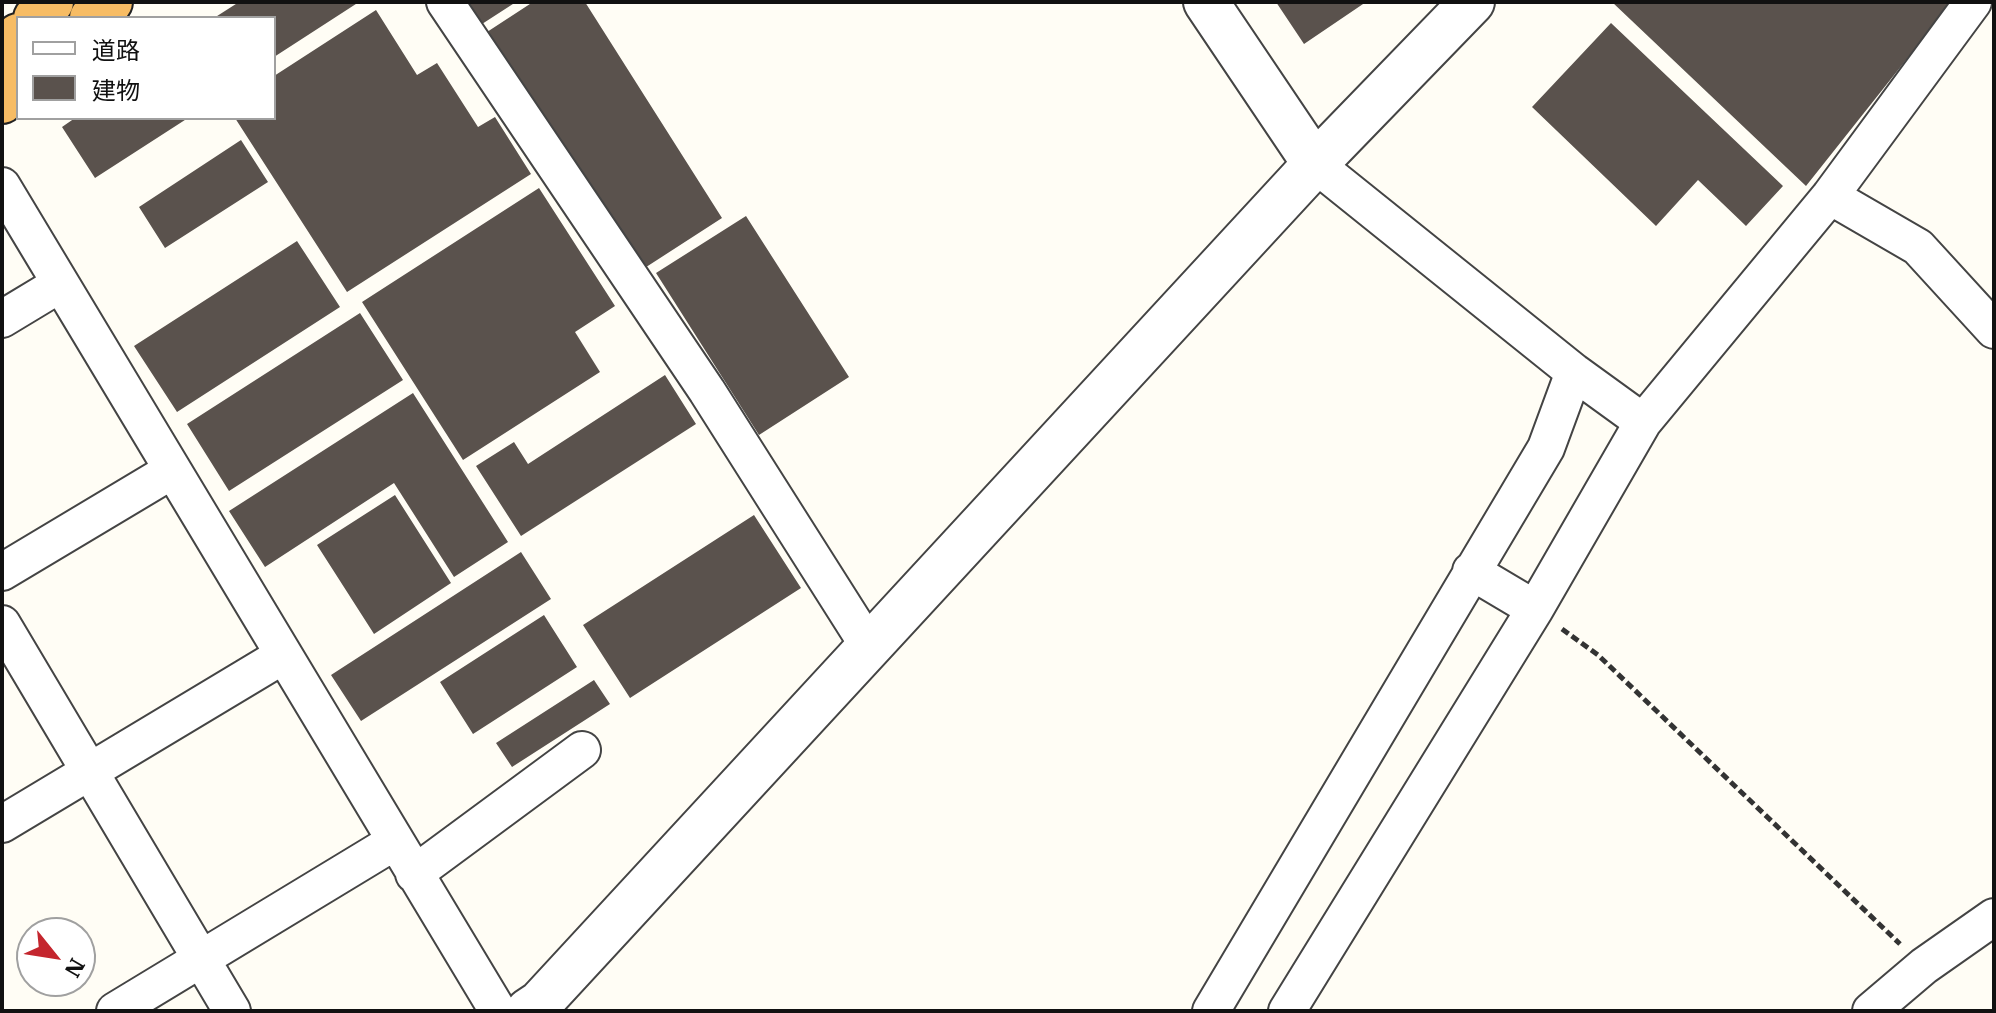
<!DOCTYPE html>
<html>
<head>
<meta charset="utf-8">
<style>
	body { margin:0 }
	#map { position:relative; width:1996px; height:1013px; overflow:hidden; background:#fffdf5; font-family:"IBM Plex Serif","Noto Sans JP",serif }
	canvas { display:block }
	.frame { position:absolute; inset:0; border:4px solid #111; pointer-events:none }
	.legend { position:absolute; left:16px; top:16px; width:260px; height:104px; box-sizing:border-box; background:#fff; border:2px solid #a0a0a0; margin:0; padding:10px 14px; list-style:none; font-size:24px; color:#111 }
	.legend li { display:flex; align-items:center; gap:16px; height:40px }
	.legend b { width:40px; border:2px solid #a0a0a0 }
	.north { position:absolute; left:16px; top:917px; width:80px; height:80px; box-sizing:border-box; background:#fff; border:2px solid #a0a0a0; border-radius:50%; rotate:120deg; font-size:22px; font-weight:700; line-height:32px; text-align:center; color:#111 }
	.north::after { content:''; display:block; margin:auto; width:28px; height:36px; background:#c4262e; clip-path:polygon(50% 0,100% 100%,50% 72%,0 100%) }
</style>
</head>
<body>
<div id="map">
<canvas width="1996" height="1013"></canvas>
<div class="frame"></div>
<ul class="legend">
<li><b style="height:10px;background:#fff"></b>道路</li>
<li><b style="height:22px;background:#5a524d"></b>建物</li>
</ul>
<div class="north">N</div>
</div>
<script>
const c = document.querySelector('canvas').getContext('2d');
c.lineJoin = 'round';
function fillPath(path, color) { c.fillStyle = color; c.fill(path, 'evenodd'); }
const toPath = rows => new Path2D(rows.map(r => 'M' + r).join(''));
function strokePath(path, color, width, dash) { c.strokeStyle = color; c.lineWidth = width; c.lineCap = dash ? 'butt' : 'round'; c.setLineDash(dash || []); c.stroke(path); }
const building = toPath([
	[239,2,359,2,274,57,274,18,214,18],
	[467,2,516,2,482,24],
	[533,2,585,2,722,218,640,271,487,32],
	[1276,2,1366,2,1304,44],
	[1612,2,1952,2,1806,186],
	[376,10,417,75,437,63,478,127,495,117,531,174,347,292,235,118,274,118,274,76],
	[1611,23,1783,186,1746,226,1698,180,1656,226,1532,107],
	[75,118,188,118,95,178,62,127],
	[241,140,268,182,165,248,139,207],
	[539,188,615,306,575,332,600,372,463,460,362,302],
	[746,216,849,377,759,435,656,273],
	[297,241,340,307,177,412,134,346],
	[360,313,403,380,229,491,187,424],
	[665,375,696,424,521,536,476,466,514,442,528,464],
	[413,393,508,542,454,577,394,483,265,567,229,511],
	[395,495,451,583,374,634,317,545],
	[754,515,801,588,630,698,583,625],
	[521,552,551,599,361,721,331,675],
	[544,615,577,667,473,734,440,682],
	[594,680,610,704,512,767,496,743]
]);
const path = toPath([
	[1562,629,1598,655,1900,944]
]);
const minor = toPath([
	[445,2,707,391,868,645],
	[1315,164,1574,372,1643,422],
	[2,186,498,1011],
	[1830,196,1918,247,1994,330],
	[2,319,60,284],
	[1471,571,1535,609],
	[2,572,171,471],
	[2,624,232,1011],
	[2,824,282,656],
	[414,874,582,750],
	[115,1011,394,842],
	[1211,1011,1546,448,1574,372],
	[1287,1011,1535,609,1643,422,1830,196,1973,2],
	[1871,1011,1924,966,1994,917]
]);
const tertiary = toPath([
	[1206,2,1315,164],
	[528,1011,540,1003,1315,164,1472,2]
]);
const trunk = toPath([
	[36,18,51,2],
	[92,18,110,2],
	[2,53,18,36],
	[2,101,18,86]
]);
fillPath(building, '#5a524d');
strokePath(minor, '#444', 40);
strokePath(tertiary, '#444', 48);
strokePath(trunk, '#222', 48);
strokePath(path, '#333', 5, [8, 4]);
strokePath(minor, '#fff', 36);
strokePath(tertiary, '#fff', 44);
strokePath(trunk, '#f7bc64', 44);
</script>
</body>
</html>
